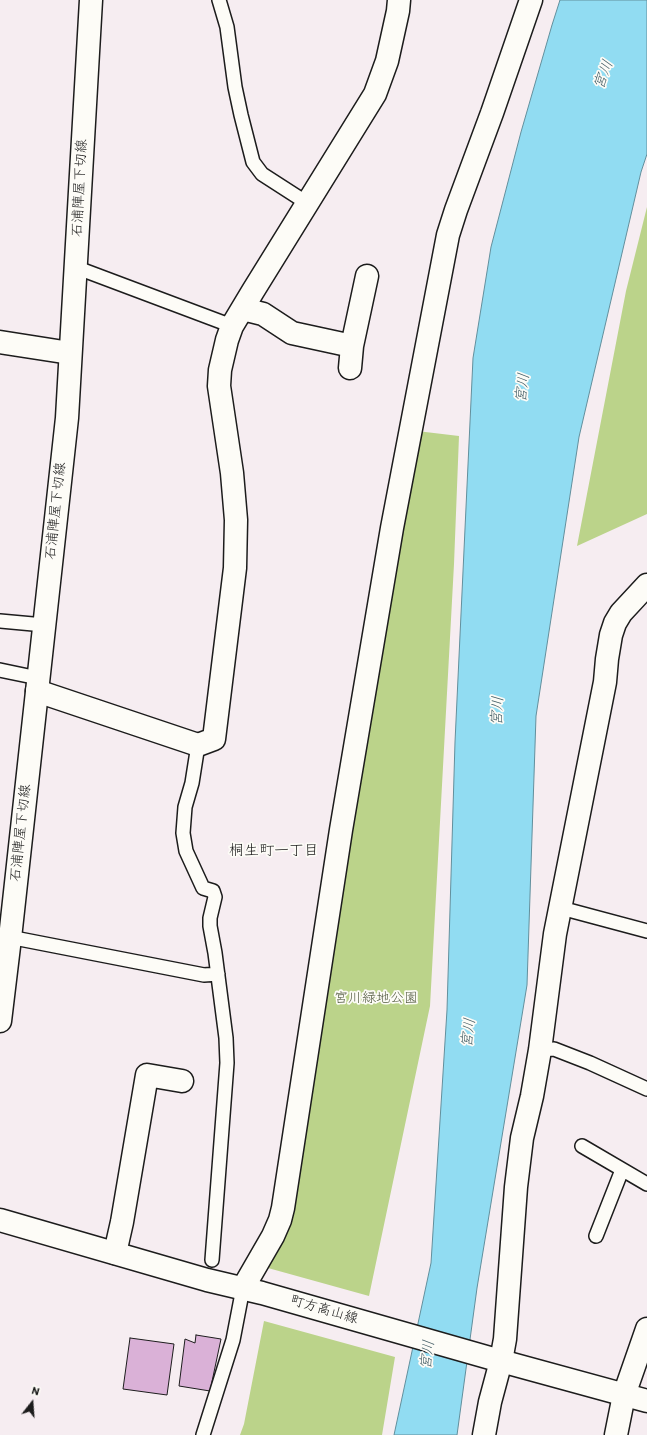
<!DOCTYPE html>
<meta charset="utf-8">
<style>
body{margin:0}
#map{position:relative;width:647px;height:1435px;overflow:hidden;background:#f6edf1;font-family:Itim,sans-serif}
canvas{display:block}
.north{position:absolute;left:12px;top:1383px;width:40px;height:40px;-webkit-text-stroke:3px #fdfcf7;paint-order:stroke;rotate:17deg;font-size:11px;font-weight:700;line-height:16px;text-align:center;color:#1c1c1c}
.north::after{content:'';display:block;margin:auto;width:14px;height:18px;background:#1c1c1c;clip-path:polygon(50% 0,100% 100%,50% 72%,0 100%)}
</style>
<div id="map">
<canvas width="647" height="1435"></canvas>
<div class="north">N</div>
</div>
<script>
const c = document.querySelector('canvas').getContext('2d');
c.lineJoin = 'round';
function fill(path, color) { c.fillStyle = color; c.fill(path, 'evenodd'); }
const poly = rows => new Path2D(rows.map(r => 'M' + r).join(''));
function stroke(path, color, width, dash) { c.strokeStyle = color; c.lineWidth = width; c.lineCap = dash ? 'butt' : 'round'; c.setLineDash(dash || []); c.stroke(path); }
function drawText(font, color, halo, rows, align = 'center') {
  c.font = font + ' Itim,"Klee One",sans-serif'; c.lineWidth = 3.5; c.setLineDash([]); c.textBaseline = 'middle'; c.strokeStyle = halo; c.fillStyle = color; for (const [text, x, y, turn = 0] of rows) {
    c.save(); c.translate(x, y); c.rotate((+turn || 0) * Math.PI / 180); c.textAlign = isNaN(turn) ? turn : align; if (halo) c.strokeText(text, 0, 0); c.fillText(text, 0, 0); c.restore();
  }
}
fill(poly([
 [647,207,647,514,577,546,626,291],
 [417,431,459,436,454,564,430,1006,369,1296,268,1268,277,1237],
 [264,1321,395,1357,382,1435,240,1435,244,1424]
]), '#bbd38a');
const water = poly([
 [560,0,647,0,647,154,641,172,579,437,536,716,527,985,477,1288,457,1435,394,1435,431,1263,447,1010,455,742,473,358,491,247,521,132,552,25,560,0]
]);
fill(water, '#91dcf2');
stroke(water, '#628f9c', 1);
const building = poly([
 [196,1335,221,1339,210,1391,179,1386,185,1339,195,1343,196,1335],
 [130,1338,174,1344,167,1395,123,1389,130,1338]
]);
fill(building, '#dab1d7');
stroke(building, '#1c1c1c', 1);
const lane = poly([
 [219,0,227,27,235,87,241,115,253,162,262,174,307,203],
 [75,267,232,326],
 [0,621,44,625],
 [0,670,38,678],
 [198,745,192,783,185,807,183,833,186,851,203,888,213,891,215,897,210,918,210,926,215,953,226,1038,227,1063,212,1260],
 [561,908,647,931],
 [4,936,204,975,218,974],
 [540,1050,554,1049,590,1063,647,1089],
 [582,1146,647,1184],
 [596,1236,622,1170],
 [203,1435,233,1340,243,1288]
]);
const street = poly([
 [243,309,263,314,292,333,352,346],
 [0,342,70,353],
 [350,368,352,346,367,276],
 [37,691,198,745,214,739,235,568,236,520,232,473,219,386,220,370,227,340,232,326,253,291,375,94,387,61,398,11,399,0],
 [115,1253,122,1222,147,1075,182,1081],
 [243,1288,273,1236,280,1220,283,1208,341,830,392,528,448,235,456,210,492,113,531,0],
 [484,1435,490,1402,501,1361,505,1339,516,1187,522,1138,532,1096,540,1050,555,934,605,682,607,659,611,635,615,623,621,613,647,585],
 [616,1435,624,1395,647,1329]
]);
const secondary = poly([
 [0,1021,10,938,67,418,91,0],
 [0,1220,207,1280,262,1293,490,1358,647,1401]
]);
stroke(lane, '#1c1c1c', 16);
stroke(street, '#1c1c1c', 25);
stroke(secondary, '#1c1c1c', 25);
stroke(lane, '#fdfcf7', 13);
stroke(street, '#fdfcf7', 22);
stroke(secondary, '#fdfcf7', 22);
drawText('14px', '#1c1c1c', '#fdfcf7', [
 ["石浦陣屋下切線",80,188,-87],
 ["石浦陣屋下切線",56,511,-84],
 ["石浦陣屋下切線",21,833,-84],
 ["町方高山線",324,1310,16]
]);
drawText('14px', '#545c42', '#fdfcf7', [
 ["宮川緑地公園",376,998]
]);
drawText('italic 15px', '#455f67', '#fdfcf7', [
 ["宮川",604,75,-69],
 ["宮川",523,388,-83],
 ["宮川",498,711,-87],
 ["宮川",469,1033,-83],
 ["宮川",428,1355,-83]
]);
drawText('15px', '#1c1c1c', '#fdfcf7', [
 ["桐生町一丁目",274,851]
]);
</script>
